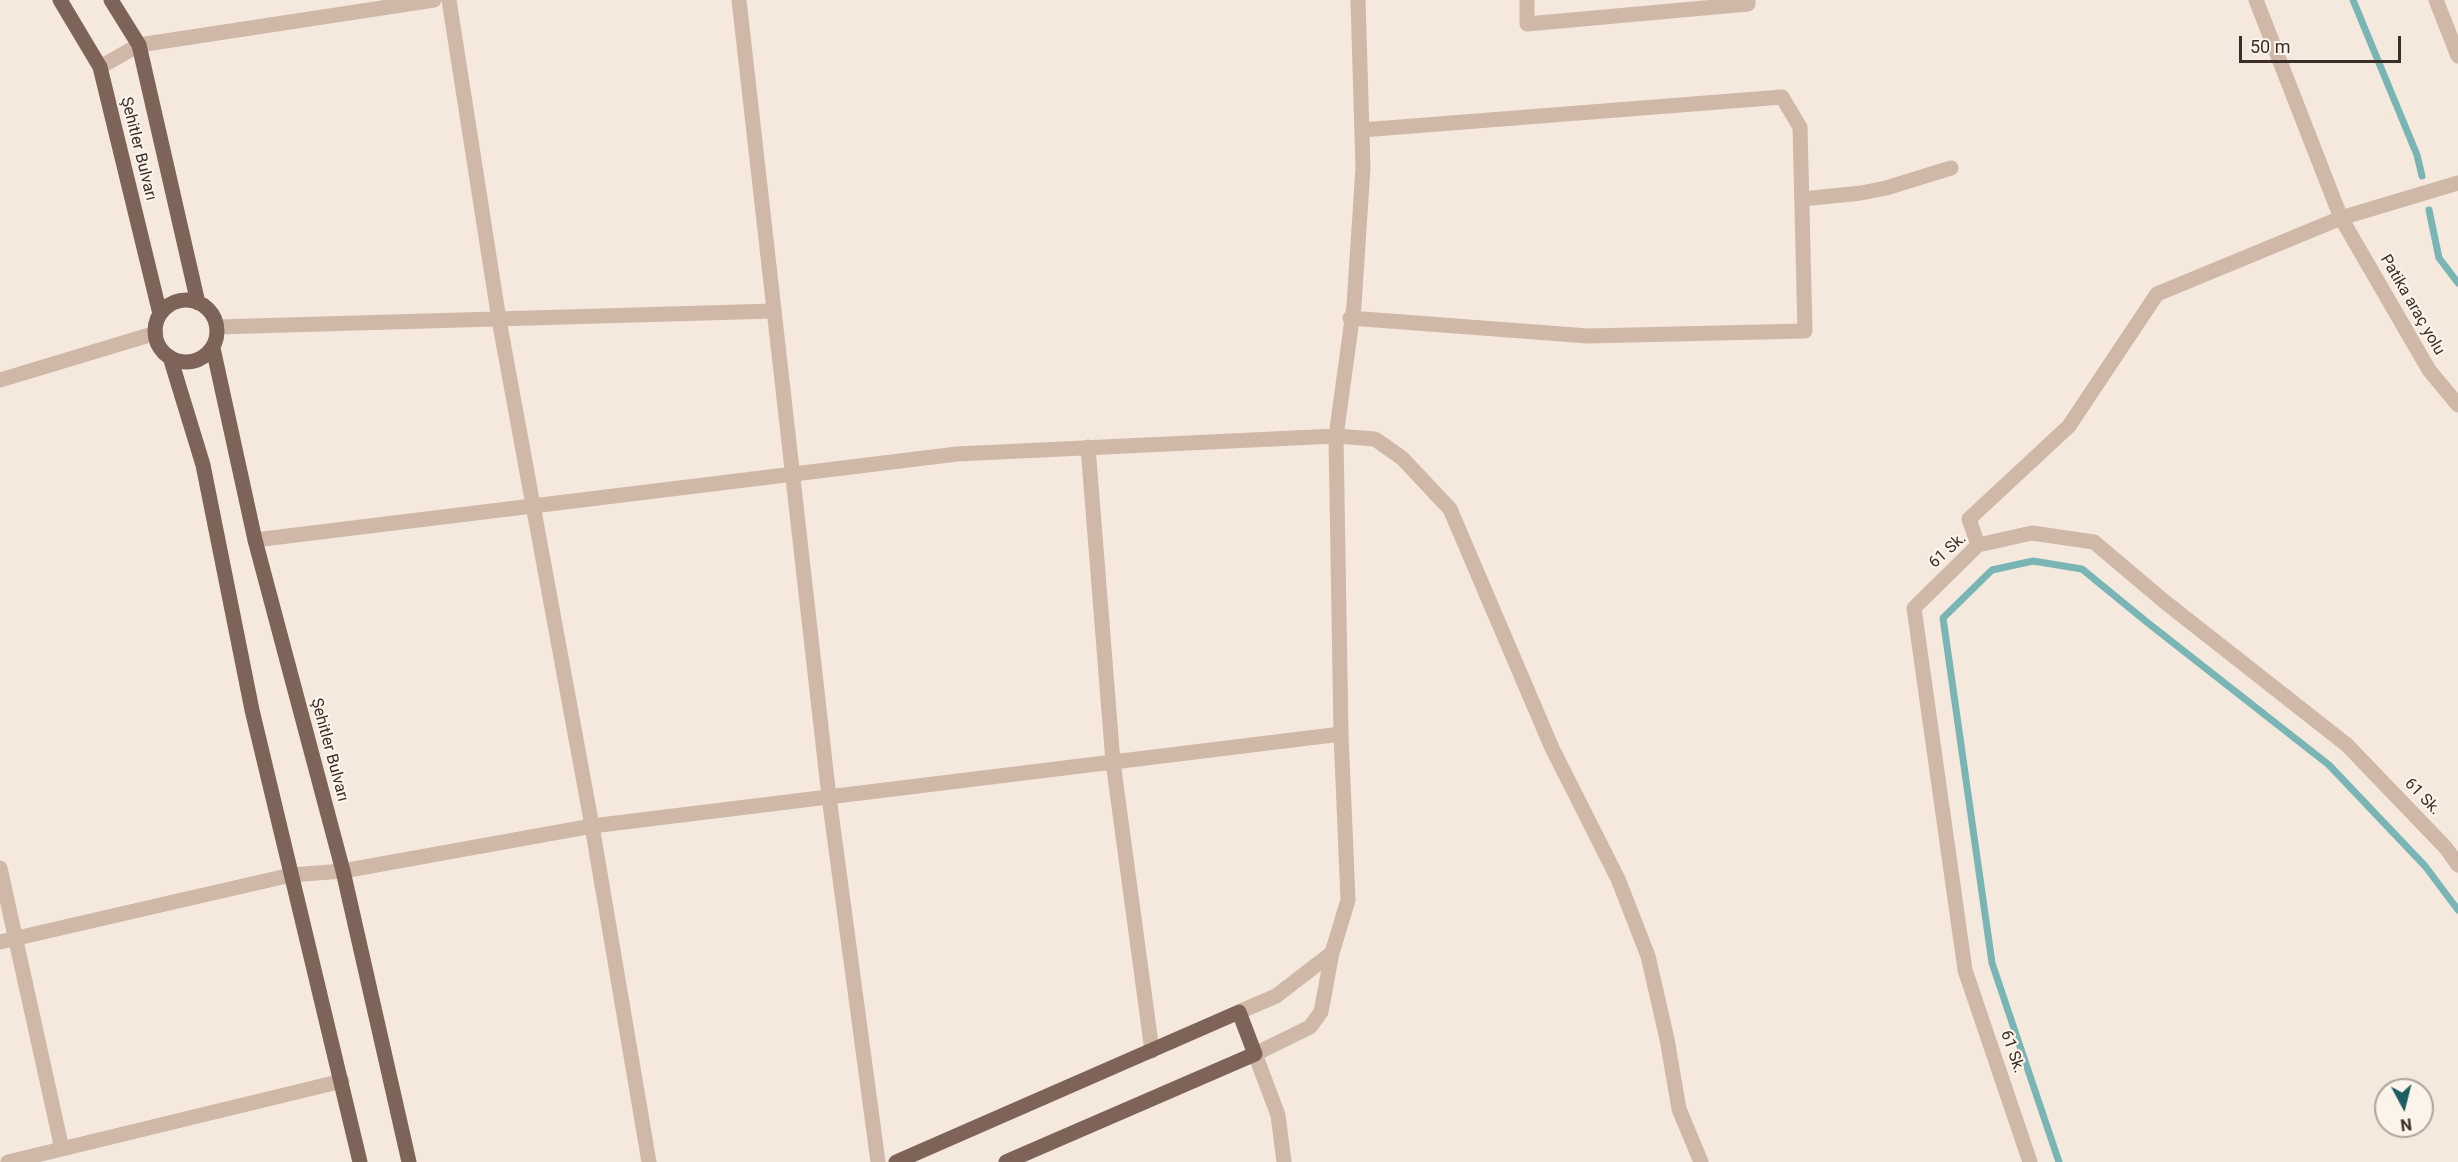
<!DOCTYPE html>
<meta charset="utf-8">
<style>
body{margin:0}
#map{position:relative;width:2458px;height:1162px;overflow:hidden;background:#f5e9de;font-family:Roboto,sans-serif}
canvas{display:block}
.north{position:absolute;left:2374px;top:1078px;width:60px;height:60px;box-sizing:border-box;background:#fcf3eb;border:2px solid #afa49d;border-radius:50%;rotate:173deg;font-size:16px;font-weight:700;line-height:24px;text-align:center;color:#3b2e29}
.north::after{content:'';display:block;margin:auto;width:21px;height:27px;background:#1a5f61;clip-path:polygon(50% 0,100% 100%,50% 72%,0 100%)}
.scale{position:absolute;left:2239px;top:36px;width:162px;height:27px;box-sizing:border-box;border:3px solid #3b2e29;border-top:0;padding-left:8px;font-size:18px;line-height:21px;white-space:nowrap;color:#3b2e29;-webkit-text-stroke:4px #fcf3eb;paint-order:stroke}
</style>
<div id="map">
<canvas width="2458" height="1162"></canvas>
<div class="north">N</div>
<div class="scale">50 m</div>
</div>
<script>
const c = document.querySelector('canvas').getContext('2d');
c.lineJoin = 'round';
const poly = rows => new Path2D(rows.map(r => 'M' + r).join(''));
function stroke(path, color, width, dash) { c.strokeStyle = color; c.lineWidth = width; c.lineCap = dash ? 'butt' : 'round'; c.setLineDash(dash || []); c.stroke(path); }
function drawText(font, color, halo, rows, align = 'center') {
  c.font = font + ' Roboto,sans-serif'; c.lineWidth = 4.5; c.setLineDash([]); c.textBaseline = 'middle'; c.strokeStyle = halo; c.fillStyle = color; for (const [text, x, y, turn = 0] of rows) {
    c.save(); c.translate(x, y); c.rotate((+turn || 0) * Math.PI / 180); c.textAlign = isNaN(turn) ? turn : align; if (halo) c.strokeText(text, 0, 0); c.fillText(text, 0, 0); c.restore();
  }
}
stroke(poly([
 [2353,0,2417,155,2422,176],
 [2429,210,2439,258,2458,283],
 [2059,1162,1992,963,1943,618,1992,570,2033,561,2082,569,2148,623,2329,765,2425,866,2458,910]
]), '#7ab5b5', 7);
stroke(poly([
 [449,0,499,320,592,826,649,1162],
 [739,0,829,797,878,1162],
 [1527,0,1527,24,1748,4,1748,0],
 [2256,0,2341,218,2429,370,2458,405],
 [2436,0,2458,56],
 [100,67,139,45,434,0],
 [1802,199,1861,193,1886,188,1951,168],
 [1350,318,1588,336,1805,331,1800,127,1782,97,1362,130],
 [217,327,774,311],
 [0,380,156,333],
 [1088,447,1113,762,1152,1051],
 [255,540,957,454,1336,436,1375,439,1402,458,1450,509,1552,748,1618,879,1648,956,1667,1039,1679,1109,1701,1162],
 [1978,545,1969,519,2069,426,2157,294,2341,218,2458,183],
 [0,868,62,1149],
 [0,942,291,875,343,871,592,826,1341,734],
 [1239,1012,1276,996,1332,953],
 [8,1162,342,1081],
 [1284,1162,1278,1115,1255,1054,1310,1027,1321,1012,1332,953,1348,900,1341,734,1336,436,1354,305,1363,168,1358,0],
 [2030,1162,1965,970,1914,608,1978,545,2032,533,2094,542,2165,602,2347,745,2446,848,2458,865]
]), '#cfb8a8', 15);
stroke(poly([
 [60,0,100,67,160,314],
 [111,0,139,45,198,303],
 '155 331a31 31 0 1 1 62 0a31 31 0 1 1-62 0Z',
 [213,348,255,540,343,871,409,1162],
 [170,357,203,465,252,710,360,1162],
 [896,1162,1239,1012,1255,1054,1006,1162]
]), '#7e6458', 15);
drawText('16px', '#3b2e29', '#fcf3eb', [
 ["Şehitler Bulvarı",138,149,76],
 ["Patika araç yolu",2412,305,60],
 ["61 Sk.",1948,551,-42],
 ["Şehitler Bulvarı",329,750,75],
 ["61 Sk.",2422,797,46],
 ["61 Sk.",2012,1052,71]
]);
</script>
